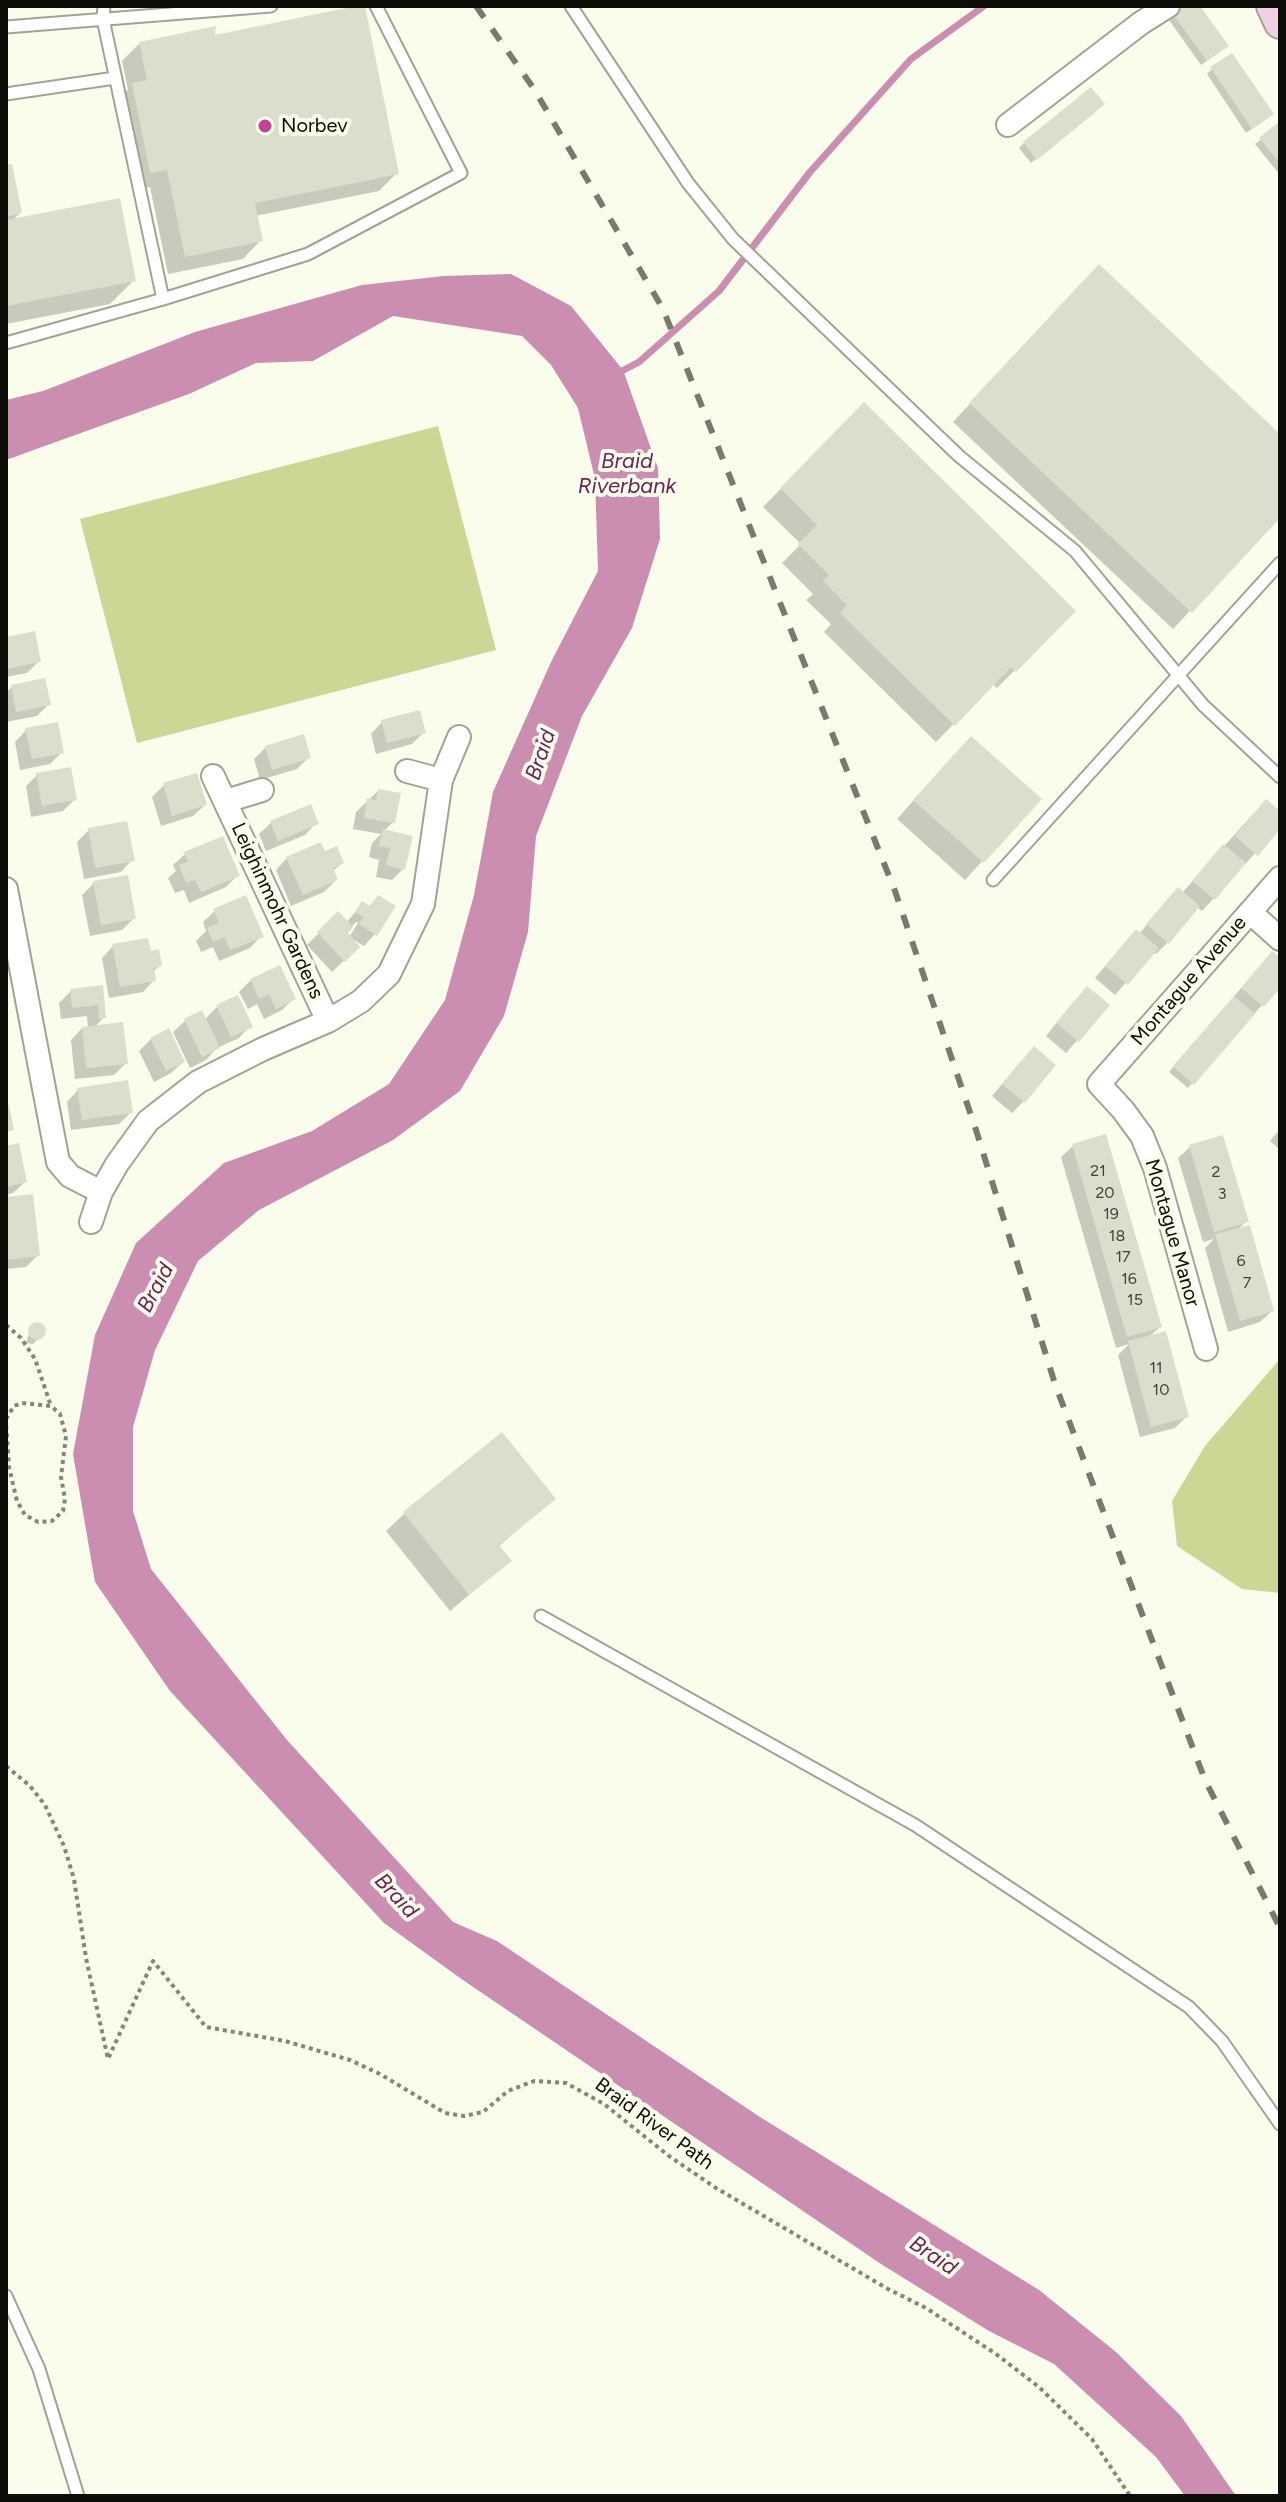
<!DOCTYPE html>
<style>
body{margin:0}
#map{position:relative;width:1286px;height:2502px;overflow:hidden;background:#fafdeb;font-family:Figtree,sans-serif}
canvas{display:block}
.frame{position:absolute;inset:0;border:8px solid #0d0e08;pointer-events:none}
</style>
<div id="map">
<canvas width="1286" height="2502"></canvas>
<div class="frame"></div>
</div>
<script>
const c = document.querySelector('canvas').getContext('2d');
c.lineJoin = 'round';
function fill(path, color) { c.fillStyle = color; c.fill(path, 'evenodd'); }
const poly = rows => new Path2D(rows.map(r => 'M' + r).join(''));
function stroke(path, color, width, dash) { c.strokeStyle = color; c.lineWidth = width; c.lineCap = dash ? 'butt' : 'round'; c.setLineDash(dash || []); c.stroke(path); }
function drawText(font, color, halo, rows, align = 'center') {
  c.font = font + ' Figtree,sans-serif'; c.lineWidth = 8; c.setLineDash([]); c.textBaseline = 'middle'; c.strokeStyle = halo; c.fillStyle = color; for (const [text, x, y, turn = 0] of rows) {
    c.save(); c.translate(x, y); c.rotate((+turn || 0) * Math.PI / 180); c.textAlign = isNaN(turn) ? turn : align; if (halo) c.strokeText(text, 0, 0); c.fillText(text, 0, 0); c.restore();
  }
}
fill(poly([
 [438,426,496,650,137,743,80,519],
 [1280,1359,1280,1593,1242,1589,1177,1546,1172,1501,1205,1446]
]), '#cdd694');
fill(poly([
 [511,274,571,306,623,370,658,468,660,539,632,628,582,716,536,836,528,932,504,1016,460,1091,393,1140,259,1210,198,1261,155,1350,133,1427,133,1511,151,1569,287,1740,453,1922,497,1941,760,2117,1039,2290,1116,2352,1181,2416,1236,2496,1185,2496,1156,2457,1054,2364,989,2331,881,2264,460,1978,384,1923,170,1691,95,1582,73,1454,95,1335,136,1243,224,1163,312,1131,389,1084,445,1000,474,895,493,792,551,662,598,571,595,479,578,408,551,365,522,336,393,316,313,361,256,363,189,394,6,460,6,400,43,391,195,332,362,285,444,276]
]), '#cc8eb0');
fill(poly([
 [1187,6,1198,6,1221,51,1201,65,1169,20],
 [212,38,397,173,379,191,255,216,260,241,243,259,168,274,150,187,133,190,115,102,128,90,122,61,140,43],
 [1212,69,1266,119,1246,133,1207,74],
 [1098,110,1031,163,1019,148,1024,143],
 [1280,125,1280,175,1255,144],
 [6,167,20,213,12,221,134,280,110,304,6,324],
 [1081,285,1280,437,1280,515,1173,629,953,422],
 [864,404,1074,611,997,688,993,684,936,742,824,632,831,624,806,600,813,594,782,563,801,544,763,507],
 [6,639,39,661,27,673,6,677],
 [12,687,49,704,37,716,6,722,6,693],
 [382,722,423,733,412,744,376,754,371,734],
 [26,730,62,752,50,764,20,770,15,742],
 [266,747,309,757,297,769,260,780,254,759],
 [953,756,1039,799,965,880,897,819],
 [37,775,75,799,63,811,31,817,26,786],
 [164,785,205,805,193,816,161,826,152,797],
 [378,791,393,822,384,831,403,869,392,880,376,877,379,860,369,857,372,843,381,834,353,829,356,812],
 [1254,813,1280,814,1280,826,1213,899,1202,911,1197,907,1168,942,1156,954,1153,951,1115,995,1095,978,1125,943,1139,934,1166,902,1182,893],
 [271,823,316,823,305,835,266,851,259,834],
 [89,830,132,860,121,872,84,879,77,842],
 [185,854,237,876,226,887,189,903,184,890,175,893,168,878,176,871,173,865],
 [287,858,342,863,332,872,336,880,324,892,291,906,276,870],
 [94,883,134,918,122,930,90,936,82,895],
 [378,897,375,934,364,946,352,939,358,947,332,972,307,945,338,914,346,923,362,904,368,907],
 [356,922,358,923,349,937,345,933],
 [215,911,261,936,250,948,219,961,213,947,201,952,196,941,206,931,203,922],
 [113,946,149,953,160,965,153,972,154,980,143,992,109,998,102,958],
 [1280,960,1280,985,1188,1088,1169,1072,1261,965],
 [251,980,294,998,282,1010,264,1019,257,1004,248,1009,239,992],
 [101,987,104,1017,95,1027,126,1063,114,1075,75,1079,71,1040,82,1028,88,1028,87,1016,61,1019,59,1003,71,991],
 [1075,1000,1107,1006,1066,1053,1046,1036],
 [217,1007,250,1026,239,1038,217,1048,206,1060,190,1068,173,1032,185,1021,204,1020],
 [151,1039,183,1062,171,1073,154,1082,139,1051],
 [1022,1060,1024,1101,1012,1113,992,1096],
 [78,1090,131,1112,119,1124,71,1130,67,1102],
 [1280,1129,1280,1150,1270,1141],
 [1073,1146,1160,1327,1148,1338,1187,1416,1175,1428,1140,1437,1118,1355,1129,1344,1116,1348,1061,1157],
 [1190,1147,1247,1221,1237,1230,1272,1311,1260,1322,1228,1332,1205,1248,1214,1239,1203,1242,1178,1158],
 [6,1148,25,1182,13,1193,6,1195],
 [6,1199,38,1255,26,1267,6,1269],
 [35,1323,41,1324,44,1329,43,1335,33,1344,26,1343,31,1327],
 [502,1435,553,1499,498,1547,509,1561,450,1611,386,1531,404,1514]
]), '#0003');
stroke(poly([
 [618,373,639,362,719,291,810,172,911,59,984,6]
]), '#cc8eb0', 7);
fill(poly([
 [356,6,365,6,399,174,255,203,263,241,185,257,167,170,150,173,132,83,147,80,139,42,216,26,215,35],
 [1184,6,1200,6,1229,46,1207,61,1173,14],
 [1232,53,1274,114,1252,129,1210,67],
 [1091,87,1105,104,1037,160,1023,142],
 [1280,121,1280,163,1259,138],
 [12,164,22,213,6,217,6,165],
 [120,198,136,281,6,306,6,220],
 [1099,264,1280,434,1280,518,1192,613,969,403],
 [864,402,1076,611,1016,672,1011,667,955,726,840,613,847,605,823,581,829,575,798,544,817,525,780,488],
 [35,631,41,662,6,669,6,637],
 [45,678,51,705,16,712,11,685],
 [420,710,426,733,387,743,381,720],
 [58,722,64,753,32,759,25,728],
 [304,734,311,758,272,770,265,746],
 [971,736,1042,799,984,863,913,800],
 [71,767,77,800,42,806,36,773],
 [197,773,207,805,172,816,163,783],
 [378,789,401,793,395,823,364,818,367,798,376,800],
 [1266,799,1280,811,1280,829,1258,856,1235,836],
 [311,804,319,824,278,841,270,821],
 [127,821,135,861,95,868,88,828],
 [383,829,413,836,405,870,386,865,390,848,379,846],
 [223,836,240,876,201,892,195,880,186,883,179,865,188,862,184,852],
 [321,842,325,851,337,846,344,863,333,868,338,880,303,895,286,857],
 [1223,844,1246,863,1215,900,1192,881],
 [128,875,136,919,101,925,93,881],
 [1178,887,1200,906,1169,944,1146,924],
 [246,895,264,937,230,950,225,937,213,942,207,928,219,923,213,909],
 [378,895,396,906,377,936,359,924,364,917,355,912,362,901,370,906],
 [338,911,353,927,348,933,360,947,345,962,317,932],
 [1136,929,1159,948,1128,985,1105,966],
 [148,938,151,951,159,949,162,966,154,968,156,981,120,987,112,944],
 [1272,951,1280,957,1280,988,1264,1007,1241,988],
 [280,965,296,999,276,1009,269,994,259,999,250,979],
 [103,985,106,1018,99,1019,98,1005,72,1008,70,989],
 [1087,986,1110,1005,1079,1042,1056,1023],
 [238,995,253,1027,231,1037,216,1005],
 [1234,996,1255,1014,1194,1085,1173,1066],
 [202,1010,220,1048,202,1057,184,1019],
 [123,1022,128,1064,86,1068,82,1027],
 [169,1028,185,1062,166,1071,150,1038],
 [1034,1046,1056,1065,1025,1103,1002,1084],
 [128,1080,133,1113,82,1120,77,1088],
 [9,1105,14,1130,6,1132,6,1106],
 [1106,1134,1162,1327,1127,1337,1072,1144],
 [1223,1135,1249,1222,1214,1232,1189,1145],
 [19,1143,27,1182,6,1187,6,1146],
 [33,1194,40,1256,6,1260,6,1197],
 [1250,1225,1274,1311,1240,1321,1215,1234],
 '28 1331a9 9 0 1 1 18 0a9 9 0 1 1-18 0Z',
 [1166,1331,1189,1417,1151,1427,1128,1341],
 [502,1432,556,1499,499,1545,512,1561,469,1595,403,1512]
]), '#dcdecd');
const service = poly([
 [104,6,103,19,163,299],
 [571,6,688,183,733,239,959,456,1075,551,1203,705,1280,777],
 [6,27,271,6],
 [6,94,115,78],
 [6,343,163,299,308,254,461,173,376,6],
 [993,880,1280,563],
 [541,1616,915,1825,1189,2007,1222,2041,1280,2124],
 [6,2296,39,2369,78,2496]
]);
const minor = poly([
 [1008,125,1141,23,1168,6],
 [407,771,441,780],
 [213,776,328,1021],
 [226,801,262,790],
 [6,889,58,1162,70,1176,101,1192],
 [1250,912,1280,939],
 [91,1222,101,1192,117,1164,148,1121,198,1082,263,1049,328,1021,361,1001,389,974,423,904,441,780,459,737],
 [1206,1349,1155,1168,1142,1136,1123,1110,1099,1084,1280,878]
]);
const secondary = poly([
 [1272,6,1280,23]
]);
stroke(service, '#a1a493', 15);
stroke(minor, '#a1a493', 26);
stroke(secondary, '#a1a493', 34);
stroke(poly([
 [6,1325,21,1338,35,1359,51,1406],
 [6,1419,14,1406,22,1403,51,1406,60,1414,66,1436,61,1477,65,1499,63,1511,52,1521,38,1522,25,1515,17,1501,9,1467,6,1423],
 [6,1766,30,1786,45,1805,64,1846,74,1879,86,1958,108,2059,153,1961,206,2027,285,2041,350,2060,380,2074,445,2113,464,2116,483,2112,508,2091,534,2081,566,2083,604,2104,669,2156,716,2188,888,2289,926,2308,996,2354,1039,2387,1092,2439,1130,2496]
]), '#84867a', 4, [4, 4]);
stroke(service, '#fff', 11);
stroke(minor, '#fff', 22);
stroke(secondary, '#f3cfe5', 30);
stroke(poly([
 [476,6,534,89,663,309,895,891,976,1130,1055,1384,1205,1780,1280,1928]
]), '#787a6e', 6, [14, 14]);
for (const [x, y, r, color] of [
 [265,126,8,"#c24594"]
]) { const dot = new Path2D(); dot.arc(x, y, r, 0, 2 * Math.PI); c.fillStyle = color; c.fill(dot); stroke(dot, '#fafdeb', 3); }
drawText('16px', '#414239', null, [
 ["21",1098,1171],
 ["2",1216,1172],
 ["20",1105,1193],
 ["3",1222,1194],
 ["19",1111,1214],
 ["18",1117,1236],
 ["17",1123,1257],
 ["6",1241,1261],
 ["16",1129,1279],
 ["7",1247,1283],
 ["15",1135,1300],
 ["11",1156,1368],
 ["10",1161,1390]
]);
drawText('20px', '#0d0e08', '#fafdeb', [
 ["Norbev",281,126]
], 'left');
drawText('20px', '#0d0e08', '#fafdeb', [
 ["Leighinmohr Gardens",277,911,65],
 ["Montague Avenue",1189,981,-49],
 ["Montague Manor",1172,1233,74],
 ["Braid River Path",654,2124,36]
]);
drawText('italic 22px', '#6c2351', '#fafdeb', [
 ["Braid",627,462],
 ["Riverbank",627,487],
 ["Braid",541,755,-71],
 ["Braid",156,1288,-62],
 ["Braid",396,1896,47],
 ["Braid",933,2256,34]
]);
</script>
